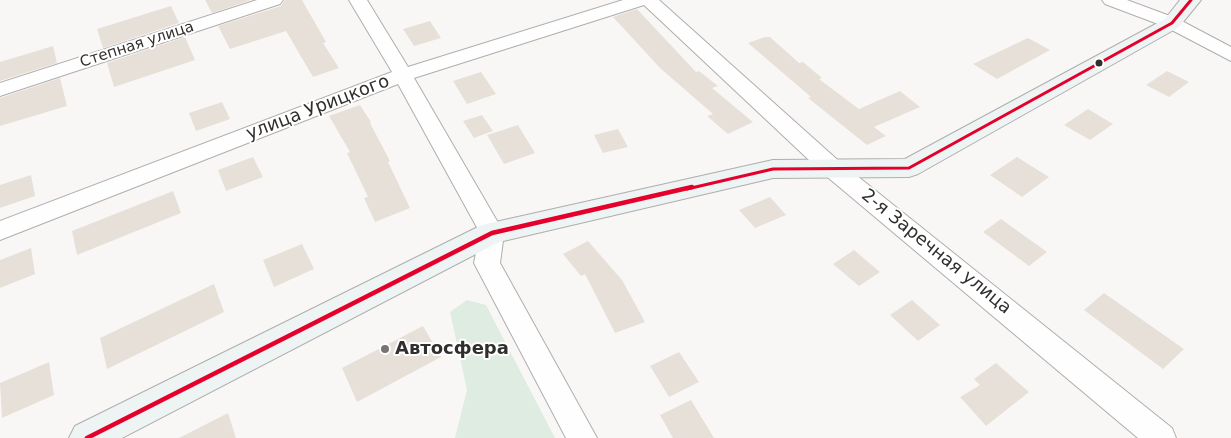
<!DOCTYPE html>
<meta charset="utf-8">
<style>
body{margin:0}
canvas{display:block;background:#f9f7f5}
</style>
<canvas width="1231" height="438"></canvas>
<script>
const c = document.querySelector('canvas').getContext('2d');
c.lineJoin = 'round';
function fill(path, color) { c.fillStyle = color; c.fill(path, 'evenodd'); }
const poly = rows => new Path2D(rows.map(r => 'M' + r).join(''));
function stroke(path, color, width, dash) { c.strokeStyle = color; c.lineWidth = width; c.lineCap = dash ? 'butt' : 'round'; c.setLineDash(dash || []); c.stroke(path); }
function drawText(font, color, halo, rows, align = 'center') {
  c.font = font + ' "DejaVu Sans",sans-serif'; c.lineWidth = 4; c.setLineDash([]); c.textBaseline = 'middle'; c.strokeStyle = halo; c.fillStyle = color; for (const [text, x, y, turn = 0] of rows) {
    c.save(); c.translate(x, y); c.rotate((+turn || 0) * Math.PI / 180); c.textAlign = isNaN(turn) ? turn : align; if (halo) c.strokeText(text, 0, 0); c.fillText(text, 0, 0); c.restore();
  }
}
fill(poly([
 [467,300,486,305,555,438,455,438,467,390,450,312]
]), '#deece1');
fill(poly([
 [205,0,251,0,212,13],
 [285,0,302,0,326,42,323,43,339,68,313,77,286,31,230,49,218,26,281,6],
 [171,6,179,23,103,48,97,29],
 [637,9,696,72,699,71,718,86,712,88,753,122,728,134,707,116,713,114,660,68,613,17],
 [430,21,441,38,414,46,403,29],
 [185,37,195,60,114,87,107,63],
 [765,37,770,37,799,63,803,62,822,78,819,79,859,109,900,91,920,107,874,127,886,136,867,145,808,98,811,97,748,43],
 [1028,38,1050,50,997,79,973,64],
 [53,46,57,63,0,81,0,62],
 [1167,71,1189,82,1169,97,1146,85],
 [481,72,496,94,467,104,453,81],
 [60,78,67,106,0,126,0,98],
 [222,102,230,119,196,131,189,113],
 [360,105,371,122,370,123,390,161,388,162,410,208,375,222,364,198,368,197,347,153,350,152,329,116],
 [1088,109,1113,124,1090,140,1064,125],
 [482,115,493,131,474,138,463,121],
 [518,125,535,153,504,164,487,135],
 [618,129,628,147,603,153,594,135],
 [253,157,263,177,226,191,218,170],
 [1017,157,1049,177,1022,197,990,175],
 [31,175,35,196,0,208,0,185],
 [173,191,181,213,77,255,72,231],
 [770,197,786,215,755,228,739,210],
 [1001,219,1047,252,1029,266,983,232],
 [588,241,622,280,645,322,615,333,585,274,581,276,563,254],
 [302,244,314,269,274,287,263,260],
 [31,248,35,274,0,288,0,260],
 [854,250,880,272,859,286,833,264],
 [214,284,224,312,107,369,100,338],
 [1104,293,1184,349,1163,369,1084,310],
 [912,300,940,325,918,341,890,315],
 [423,326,441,357,357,402,342,368],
 [679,352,699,382,669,397,650,366],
 [49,362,54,395,2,418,0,383],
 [996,363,1029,392,986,426,960,397,980,385,974,379],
 [691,400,714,438,673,438,660,415],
 [228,413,236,438,179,438]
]), '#e7e0d9');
const street = poly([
 [257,0,283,0,280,4,0,96,0,83,257,0],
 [349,0,367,0,408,67,623,0,659,0,841,163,1172,428,1176,438,1138,438,825,175,644,5,414,78,504,233,500,263,597,438,566,438,474,263,480,233,398,84,0,240,0,221,392,72,349,0],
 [1102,0,1127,0,1178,19,1231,47,1231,61,1166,27,1105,4,1102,0]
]);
const secondary = poly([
 [1180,0,1201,0,1179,27,918,174,909,177,773,178,499,242,122,438,69,438,75,426,482,225,773,160,905,159,1165,19,1180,0]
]);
stroke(street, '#b0aead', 2);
stroke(secondary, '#b0aead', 2);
fill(street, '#fefefe');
fill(secondary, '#edf4f3');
stroke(poly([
 [687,189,773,169,909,168,1172,23,1191,0]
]), '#e4002b', 3);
stroke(poly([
 [87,438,492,233,692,187]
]), '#e4002b', 4.5);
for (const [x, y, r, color] of [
 [1099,63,4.5,"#302f2d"],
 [385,349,5,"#767573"]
]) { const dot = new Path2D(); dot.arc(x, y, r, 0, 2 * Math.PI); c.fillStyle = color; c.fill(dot); stroke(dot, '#fff', 2); }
drawText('15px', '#302f2d', '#fff', [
 ["Степная улица",137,45,-18]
]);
drawText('18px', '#302f2d', '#fff', [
 ["улица Урицкого",318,108,-21],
 ["2-я Заречная улица",936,252,39]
]);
drawText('bold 18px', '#302f2d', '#fff', [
 ["Автосфера",395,349]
], 'left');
</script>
